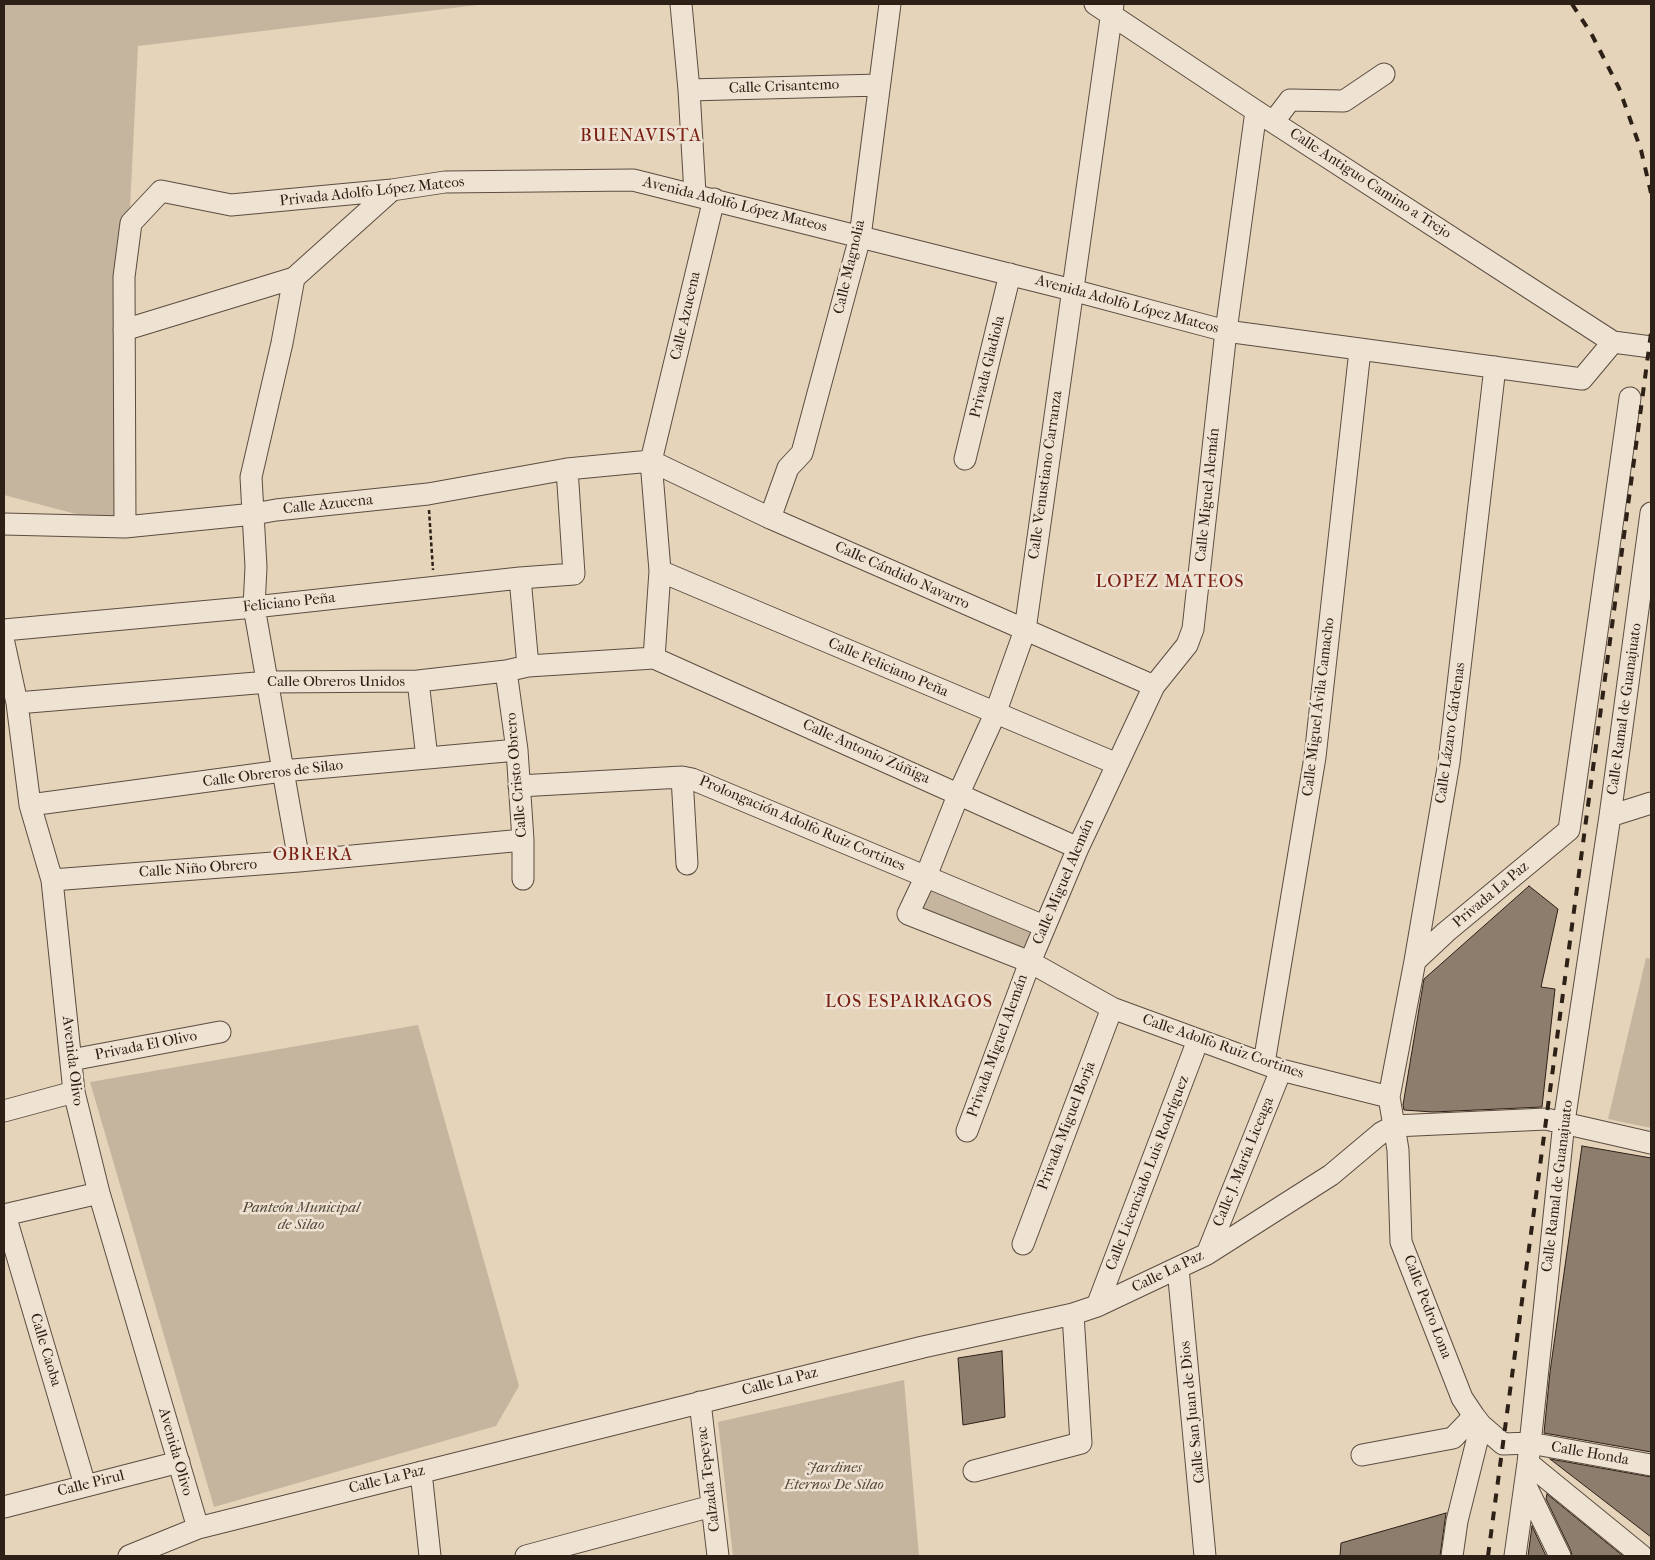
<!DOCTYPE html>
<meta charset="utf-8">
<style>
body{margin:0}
#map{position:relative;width:1655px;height:1560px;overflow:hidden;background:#e5d3ba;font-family:"IM FELL French Canon",serif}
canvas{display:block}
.frame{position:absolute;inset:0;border:5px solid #2d2017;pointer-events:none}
</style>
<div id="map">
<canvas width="1655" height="1560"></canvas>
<div class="frame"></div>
</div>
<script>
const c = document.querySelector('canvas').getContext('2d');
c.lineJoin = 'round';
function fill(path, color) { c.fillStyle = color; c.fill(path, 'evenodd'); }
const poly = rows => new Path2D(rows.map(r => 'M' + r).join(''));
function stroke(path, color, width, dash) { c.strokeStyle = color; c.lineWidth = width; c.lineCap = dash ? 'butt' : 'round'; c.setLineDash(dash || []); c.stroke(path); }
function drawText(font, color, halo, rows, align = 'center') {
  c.font = font + ' "IM FELL French Canon",serif'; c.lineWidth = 5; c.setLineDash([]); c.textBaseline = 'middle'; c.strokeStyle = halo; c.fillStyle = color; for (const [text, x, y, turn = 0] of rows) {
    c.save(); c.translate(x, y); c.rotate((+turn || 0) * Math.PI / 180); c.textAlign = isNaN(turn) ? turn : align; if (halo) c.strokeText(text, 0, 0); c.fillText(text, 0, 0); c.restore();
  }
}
fill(poly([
 [4,4,486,4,138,46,124,330,125,527,4,495],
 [930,888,1036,929,1025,954,918,914],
 [1646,958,1651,959,1651,1128,1608,1119],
 [418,1025,519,1386,496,1426,214,1507,90,1082],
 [904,1380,919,1556,733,1556,718,1422]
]), '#c6b59e');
const building = poly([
 [1529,886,1558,909,1541,987,1555,989,1542,1107,1433,1112,1404,1110,1403,1105,1424,979,1529,886],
 [1582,1146,1651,1158,1651,1452,1544,1433,1550,1372,1582,1146],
 [1002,1351,1005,1417,963,1425,958,1358,1002,1351],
 [1550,1459,1651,1477,1651,1537,1550,1459],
 [1547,1494,1623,1556,1572,1556,1571,1551,1546,1499,1547,1494],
 [1446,1513,1440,1556,1340,1556,1341,1543,1446,1513],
 [1532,1526,1546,1556,1528,1556,1532,1526]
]);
fill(building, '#8d7d6c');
stroke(building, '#2d2017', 1);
const minor = poly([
 [681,4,689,90,695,194],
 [1095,4,1256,111,1613,342,1651,347],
 [1113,4,1025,630,995,714,959,793,926,876,908,914,1030,962,1112,1008,1281,1070,1389,1097],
 [689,90,879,85],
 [1274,121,1290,100,1344,101,1384,74],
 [124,330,294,278],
 [1495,367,1449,762,1415,961,1389,1097,1394,1126,1546,1119,1651,1143],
 [965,459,1010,274],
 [770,518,788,468,802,453,860,237,890,4],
 [4,524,125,527,254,514,276,510,428,494,567,469,651,461,770,518,1154,686],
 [125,527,124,277,131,223,161,191,231,205,392,190,445,182,633,180,1072,290,1226,331,1582,379,1613,342],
 [660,571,1117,764],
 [520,578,528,666],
 [4,630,254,607,520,578,574,574,567,469],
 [4,643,17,703,30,805,52,880,74,1092,99,1193,198,1528],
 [654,658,660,571,651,461,714,199],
 [506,671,517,750,523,840,523,879],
 [418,681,427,758],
 [17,703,268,682,418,681,506,671,528,666,654,658,1078,848],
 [682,777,687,864],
 [519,786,682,777,692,779,1044,926],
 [30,805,282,771,517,750],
 [1610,816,1651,803],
 [299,861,254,607,256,567,251,477,282,343,294,278,392,190],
 [52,880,299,861,523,840],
 [1415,961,1446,932,1569,830,1630,398],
 [71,1060,220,1032],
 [1264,1063,1315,757,1360,350],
 [4,1111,74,1092],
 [967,1131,1030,962,1078,848,1154,686,1187,645,1193,629,1226,331,1256,111],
 [4,1215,99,1193],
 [5,1215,85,1485],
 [1023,1244,1112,1008],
 [1207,1254,1281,1070],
 [1178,1268,1205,1556],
 [1097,1306,1198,1040],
 [700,1402,718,1556],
 [1362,1455,1453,1438,1474,1416],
 [1528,1463,1642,1556],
 [974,1471,1081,1443,1073,1314],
 [421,1472,430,1556],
 [1525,1484,1560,1556],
 [4,1507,179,1462],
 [129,1556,198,1528,923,1347,1073,1314,1097,1306,1207,1254,1331,1175,1381,1133,1394,1126,1398,1150,1401,1242,1462,1398,1474,1416,1481,1425,1503,1444,1530,1443,1651,1465],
 [526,1556,712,1506],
 [1452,1556,1457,1521,1481,1425],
 [1515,1556,1528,1463,1564,1122,1610,816,1651,513]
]);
stroke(minor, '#5b4d40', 23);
stroke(poly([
 [429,510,433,570]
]), '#2d2017', 2.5, [4, 2.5]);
stroke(minor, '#eee2d2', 21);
stroke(poly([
 [1572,4,1592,35,1619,88,1641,150,1651,193],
 [1488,1556,1651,333]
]), '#2d2017', 4, [9, 9]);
drawText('15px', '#2d2017', '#eee2d2', [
 ["Calle Crisantemo",784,87,-2],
 ["Calle Antiguo Camino a Trejo",1370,184,33],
 ["Privada Adolfo López Mateos",372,192,-6],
 ["Avenida Adolfo López Mateos",735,205,14],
 ["Calle Magnolia",850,267,-77],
 ["Avenida Adolfo López Mateos",1127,305,15],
 ["Calle Azucena",686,316,-77],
 ["Privada Gladiola",988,367,-76],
 ["Calle Venustiano Carranza",1046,475,-82],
 ["Calle Miguel Alemán",1208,495,-84],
 ["Calle Azucena",328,505,-6],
 ["Calle Cándido Navarro",902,576,24],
 ["Feliciano Peña",289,603,-6],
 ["Calle Feliciano Peña",888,668,23],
 ["Calle Obreros Unidos",336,682],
 ["Calle Miguel Ávila Camacho",1319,707,-83],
 ["Calle Ramal de Guanajuato",1625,709,-82],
 ["Calle Lázaro Cárdenas",1451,733,-82],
 ["Calle Antonio Zúñiga",866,752,24],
 ["Calle Obreros de Silao",273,774,-7],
 ["Calle Cristo Obrero",517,775,-95],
 ["Prolongación Adolfo Ruiz Cortines",802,824,23],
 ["Calle Niño Obrero",198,869,-4],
 ["Calle Miguel Alemán",1064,882,-67],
 ["Privada La Paz",1491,895,-40],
 ["Privada El Olivo",146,1046,-11],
 ["Privada Miguel Alemán",998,1046,-70],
 ["Calle Adolfo Ruiz Cortines",1223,1047,19],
 ["Avenida Olivo",72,1061,83],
 ["Privada Miguel Borja",1067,1126,-69],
 ["Calle J. María Liceaga",1244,1162,-68],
 ["Calle Licenciado Luis Rodríguez",1148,1173,-69],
 ["Calle Ramal de Guanajuato",1558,1186,-83],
 ["Calle La Paz",1168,1272,-26],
 ["Calle Pedro Lona",1427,1307,69],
 ["Calle Caoba",45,1350,73],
 ["Calle La Paz",780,1382,-14],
 ["Calle San Juan de Dios",1193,1412,-96],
 ["Avenida Olivo",175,1452,74],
 ["Calle Honda",1590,1454,10],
 ["Calzada Tepeyac",709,1479,-97],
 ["Calle La Paz",387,1480,-14],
 ["Calle Pirul",91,1484,-14]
]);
drawText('italic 15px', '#534539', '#eee2d2', [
 ["Panteón Municipal",301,1208],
 ["de Silao",301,1225],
 ["Jardines",834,1468],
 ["Eternos De Silao",834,1485]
]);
c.letterSpacing = '1px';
drawText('18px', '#7a1f14', '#eee2d2', [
 ["BUENAVISTA",641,137],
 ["LOPEZ MATEOS",1170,583],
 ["OBRERA",313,856],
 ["LOS ESPARRAGOS",909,1003]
]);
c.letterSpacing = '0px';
</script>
